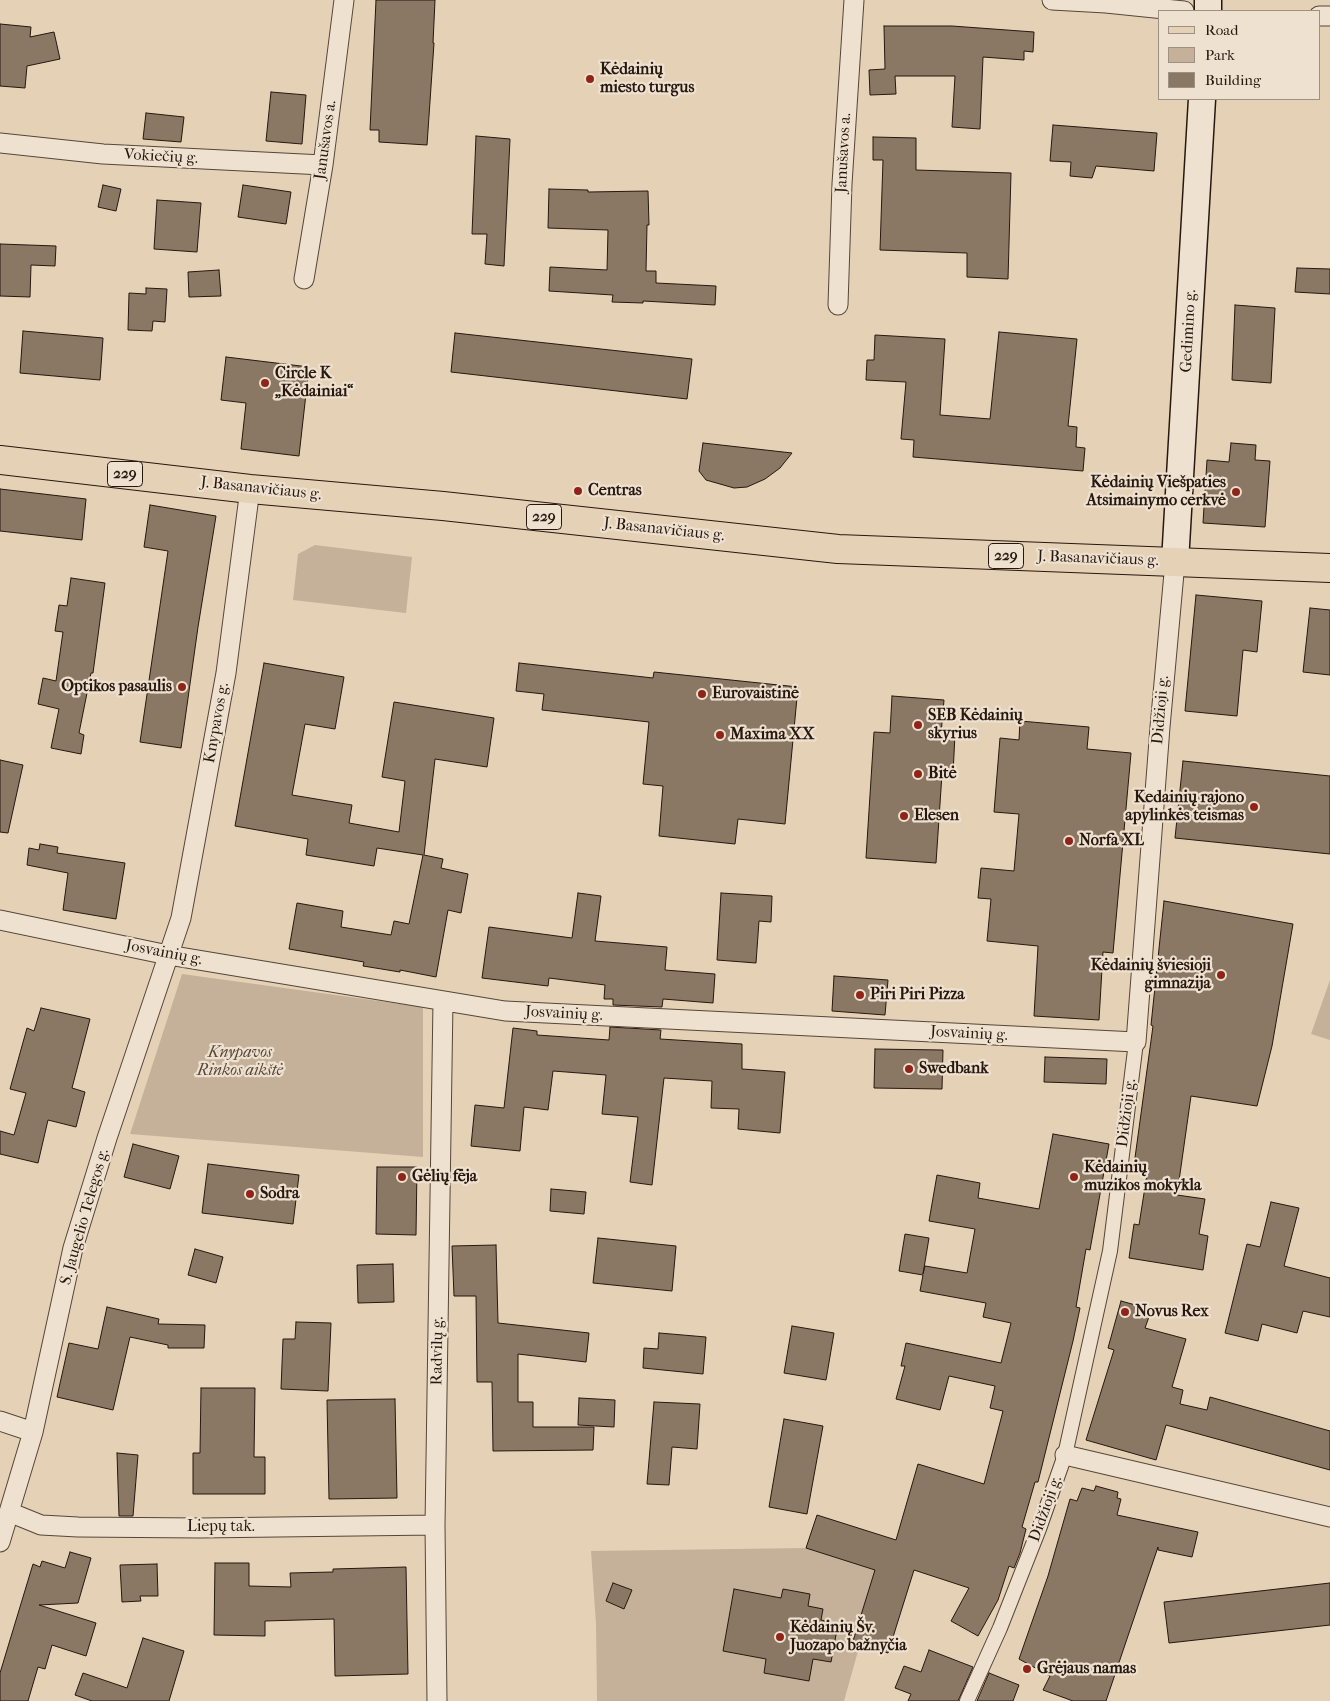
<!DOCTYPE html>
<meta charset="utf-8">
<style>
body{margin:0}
#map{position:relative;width:1330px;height:1701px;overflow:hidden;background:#e5d1b6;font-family:"IM FELL French Canon",serif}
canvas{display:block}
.legend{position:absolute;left:1158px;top:10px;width:162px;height:90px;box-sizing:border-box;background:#eee1d0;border:1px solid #9e9082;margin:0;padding:6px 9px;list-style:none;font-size:15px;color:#27170e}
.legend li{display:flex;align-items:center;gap:10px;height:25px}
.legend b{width:25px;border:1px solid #9e9082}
</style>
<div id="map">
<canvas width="1330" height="1701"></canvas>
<ul class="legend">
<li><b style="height:6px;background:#e5d1b6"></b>Road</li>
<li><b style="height:14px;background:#c5b199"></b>Park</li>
<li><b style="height:14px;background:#8a7865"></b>Building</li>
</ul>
</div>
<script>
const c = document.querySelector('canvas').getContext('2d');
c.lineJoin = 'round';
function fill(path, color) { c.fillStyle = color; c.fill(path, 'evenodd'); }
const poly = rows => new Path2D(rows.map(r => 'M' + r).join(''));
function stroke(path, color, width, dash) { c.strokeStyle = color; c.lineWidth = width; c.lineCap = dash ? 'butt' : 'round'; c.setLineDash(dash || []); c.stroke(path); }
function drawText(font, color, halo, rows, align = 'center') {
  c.font = font + ' "IM FELL French Canon",serif'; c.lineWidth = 4.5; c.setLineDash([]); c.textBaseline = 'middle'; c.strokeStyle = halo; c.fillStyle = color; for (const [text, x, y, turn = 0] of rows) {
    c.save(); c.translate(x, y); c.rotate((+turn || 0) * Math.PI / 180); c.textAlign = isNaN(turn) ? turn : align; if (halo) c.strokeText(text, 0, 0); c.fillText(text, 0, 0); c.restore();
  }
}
fill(poly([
 [315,545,412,557,406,613,293,600,298,554],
 [182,974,423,1007,423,1157,130,1134],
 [1330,980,1330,1040,1311,1034],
 [806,1548,885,1573,865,1603,853,1641,860,1644,844,1701,597,1701,596,1624,591,1551]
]), '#c5b199');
const building = poly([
 [376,0,435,0,433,43,434,43,427,145,379,142,379,130,370,130,376,0],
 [0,24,31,27,30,37,54,32,60,59,27,66,25,88,0,86,0,24],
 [884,26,952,26,1034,32,1033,52,1024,51,1024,60,983,57,980,129,952,127,955,76,895,76,896,94,870,95,869,70,885,69,884,26],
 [271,92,306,95,302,144,266,141,271,92],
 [146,113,184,117,181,142,143,139,146,113],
 [1053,125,1157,133,1154,171,1096,166,1092,178,1070,176,1071,162,1050,161,1053,125],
 [476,136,510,139,504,266,485,264,487,234,472,234,476,136],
 [873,137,916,138,916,170,1011,173,1008,279,967,277,967,253,880,250,883,160,873,160,873,137],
 [103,185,121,189,116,211,98,207,103,185],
 [243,185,291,192,286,224,238,217,243,185],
 [549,189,588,190,588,192,648,191,649,225,647,225,646,271,656,271,656,283,716,286,715,305,643,301,643,303,612,302,613,295,549,291,550,267,607,270,608,230,548,228,549,189],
 [157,200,201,203,197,252,154,249,157,200],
 [0,244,56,246,55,266,31,265,30,297,0,296,0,244],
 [1297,268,1330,269,1330,294,1295,292,1297,268],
 [219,270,221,296,189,297,188,272,219,270],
 [146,288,167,289,165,322,153,321,152,331,128,330,129,293,146,294,146,288],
 [1235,305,1275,308,1271,383,1232,380,1235,305],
 [23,331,103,338,100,380,20,373,23,331],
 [999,332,1077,339,1068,426,1077,427,1076,447,1085,448,1083,471,913,457,914,440,901,439,906,382,866,380,867,360,874,360,875,335,945,339,940,415,990,419,999,332],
 [455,333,692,359,687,399,451,372,455,333],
 [226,357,309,367,299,456,241,449,246,403,221,400,226,357],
 [703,443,792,453,780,468,765,479,747,487,734,488,706,480,699,471,703,443],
 [1231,443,1256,445,1255,460,1270,461,1265,527,1203,523,1207,460,1229,462,1231,443],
 [0,489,86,499,82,540,0,531,0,489],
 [150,505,216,516,198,627,181,748,140,742,168,551,144,547,150,505],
 [71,578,105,583,93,673,91,673,79,733,84,735,81,754,51,748,59,709,38,704,43,678,56,681,63,632,55,631,59,605,67,606,71,578],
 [1196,595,1262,601,1257,652,1243,650,1237,716,1185,711,1196,595],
 [1310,608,1330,610,1330,675,1303,672,1310,608],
 [264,663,344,677,335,729,305,724,292,795,352,805,349,823,399,832,405,781,382,777,394,702,494,718,487,767,435,759,424,855,443,859,441,868,468,874,461,913,448,910,436,977,400,970,400,972,363,966,364,962,289,949,297,903,343,911,341,927,391,935,394,921,409,924,423,855,377,848,374,866,306,855,308,839,235,826,264,663],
 [519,663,653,678,654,672,798,687,785,824,738,819,735,844,659,836,663,786,643,784,649,722,542,710,544,694,516,691,519,663],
 [892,696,944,700,941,734,955,734,953,774,942,774,936,863,866,858,874,732,890,733,892,696],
 [1020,721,1089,727,1087,749,1131,753,1113,953,1103,952,1099,1020,1034,1016,1038,946,987,941,991,899,978,898,981,868,1014,871,1019,814,994,812,1000,738,1019,740,1020,721],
 [0,760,23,765,8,833,0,832,0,760],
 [1183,761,1330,776,1330,854,1175,838,1183,761],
 [40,844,58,847,57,853,125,863,116,919,63,910,68,873,27,865,29,848,39,850,40,844],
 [578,893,601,896,595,941,667,947,665,970,715,974,713,1003,663,999,662,1007,613,1005,613,999,604,999,605,985,549,978,548,986,482,978,489,927,572,938,578,893],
 [721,893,772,896,771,922,759,921,756,963,717,960,721,893],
 [1164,901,1293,924,1272,1046,1257,1106,1191,1096,1177,1195,1205,1199,1199,1234,1208,1236,1203,1270,1129,1258,1134,1224,1139,1225,1148,1168,1134,1165,1153,1026,1151,1025,1164,901],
 [834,976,888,980,885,1015,832,1011,834,976],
 [41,1008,90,1019,72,1088,85,1092,76,1127,48,1120,38,1163,0,1154,0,1131,14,1135,26,1093,10,1089,27,1028,34,1031,41,1008],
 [610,1027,661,1030,660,1039,742,1044,742,1069,785,1072,780,1133,738,1129,739,1109,711,1108,712,1081,664,1078,652,1185,630,1182,638,1117,602,1114,606,1075,553,1071,548,1110,524,1107,520,1151,471,1146,475,1105,504,1108,513,1028,537,1031,537,1035,609,1040,610,1027],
 [875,1049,943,1050,942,1089,874,1088,875,1049],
 [1045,1057,1107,1059,1106,1084,1044,1082,1045,1057],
 [1053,1134,1109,1144,1090,1250,1086,1249,1076,1307,1080,1308,1073,1341,1038,1482,1035,1482,1022,1527,1026,1529,1020,1553,1014,1568,1009,1566,998,1600,978,1636,951,1621,969,1588,914,1570,888,1653,853,1641,875,1570,806,1548,817,1515,896,1540,918,1464,984,1484,1003,1411,990,1408,995,1386,949,1376,940,1410,896,1399,905,1366,901,1366,906,1343,1001,1363,1011,1323,983,1317,986,1303,920,1291,923,1275,899,1271,905,1234,929,1238,923,1274,925,1266,967,1273,975,1229,929,1221,937,1175,980,1183,978,1198,1039,1209,1053,1134],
 [133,1144,179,1156,170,1189,124,1177,133,1144],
 [208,1164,299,1175,293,1224,202,1213,208,1164],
 [377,1167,417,1167,416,1235,376,1234,377,1167],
 [551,1189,586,1192,584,1214,550,1211,551,1189],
 [1271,1202,1299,1208,1284,1266,1330,1278,1330,1317,1303,1311,1297,1333,1262,1324,1258,1341,1225,1333,1247,1244,1260,1247,1271,1202],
 [598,1238,676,1246,672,1291,593,1283,598,1238],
 [496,1245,498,1323,589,1333,586,1362,518,1354,518,1402,533,1402,533,1427,594,1427,593,1450,493,1451,492,1382,477,1382,476,1296,454,1296,452,1246,496,1245],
 [195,1249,223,1257,216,1283,188,1275,195,1249],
 [393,1264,394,1302,358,1303,357,1265,393,1264],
 [1121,1301,1139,1306,1150,1314,1145,1328,1186,1339,1172,1387,1183,1390,1180,1404,1207,1410,1210,1397,1330,1431,1330,1470,1166,1425,1156,1460,1086,1440,1114,1350,1108,1348,1121,1301],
 [107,1307,159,1319,158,1324,205,1325,204,1348,168,1348,168,1345,130,1337,113,1410,57,1397,69,1343,98,1349,107,1307],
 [296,1322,331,1323,328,1391,281,1389,283,1339,295,1339,296,1322],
 [792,1326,834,1333,826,1380,784,1373,792,1326],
 [659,1333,706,1337,703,1374,643,1368,644,1348,658,1349,659,1333],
 [201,1388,255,1388,254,1457,265,1457,265,1494,193,1494,193,1453,200,1453,201,1388],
 [579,1398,615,1400,614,1427,578,1425,579,1398],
 [395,1399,397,1498,329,1499,327,1400,395,1399],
 [654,1402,700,1404,697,1449,672,1447,669,1485,647,1484,654,1402],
 [784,1419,823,1426,807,1514,769,1507,784,1419],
 [117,1453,138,1455,133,1516,119,1516,117,1453],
 [1096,1486,1118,1492,1117,1498,1121,1499,1117,1515,1198,1532,1192,1557,1158,1550,1158,1547,1106,1701,1073,1701,1043,1690,1050,1676,1019,1659,1048,1576,1070,1499,1077,1501,1082,1488,1094,1491,1096,1486],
 [70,1552,91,1558,78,1603,39,1605,96,1623,86,1656,52,1645,45,1669,38,1667,28,1701,0,1701,0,1673,33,1564,40,1567,42,1561,65,1568,70,1552],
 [215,1563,249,1563,249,1586,291,1587,290,1573,333,1572,333,1569,406,1567,408,1674,335,1676,334,1619,265,1621,265,1636,214,1635,215,1563],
 [157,1564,158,1596,140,1596,141,1601,122,1602,120,1565,157,1564],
 [613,1583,632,1590,624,1609,606,1601,613,1583],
 [1330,1583,1330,1625,1169,1643,1164,1602,1330,1583],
 [734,1589,781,1598,783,1589,810,1594,808,1606,823,1609,821,1620,838,1624,831,1662,813,1659,809,1681,764,1673,766,1659,723,1651,734,1589],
 [143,1638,184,1651,169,1701,92,1701,75,1695,83,1673,127,1688,143,1638],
 [929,1650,973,1667,958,1701,908,1701,911,1694,895,1688,904,1666,921,1672,929,1650],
 [989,1673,1019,1685,1013,1701,977,1701,989,1673]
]);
fill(building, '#8a7865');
stroke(building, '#27170e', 1);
const pedestrian = poly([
 [967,1701,1000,1628,1039,1529,1065,1455,1110,1251,1136,1042]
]);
const minor = poly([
 [1052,0,1106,3,1184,11],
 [1319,16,1330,16],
 [0,143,103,154,323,165],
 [304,279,323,165,344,0],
 [838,305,842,184,854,0],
 [0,920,168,955,505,1011,1136,1042,1160,727,1175,562],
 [0,1421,33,1432],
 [1065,1455,1330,1517],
 [9,1512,41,1525,78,1527,200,1528,435,1525],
 [0,1542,33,1432,73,1248,107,1138,181,918,226,673,250,489],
 [437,1701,435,1525,443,1001]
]);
const secondary = poly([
 [1208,11,1208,0],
 [1175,562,1202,99]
]);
const primary = poly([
 [0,460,250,489,443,506,838,549,1330,568]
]);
stroke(pedestrian, '#564638', 16);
stroke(minor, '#564638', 21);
stroke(secondary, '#27170e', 29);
stroke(primary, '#27170e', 30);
stroke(pedestrian, '#eee1d0', 14);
stroke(minor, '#eee1d0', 19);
stroke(secondary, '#eee1d0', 26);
stroke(primary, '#e5d1b6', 28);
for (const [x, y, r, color] of [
 [590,79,5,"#8f2418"],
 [265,383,5,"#8f2418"],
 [578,491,5,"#8f2418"],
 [1236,492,5,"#8f2418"],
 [182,687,5,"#8f2418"],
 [702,694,5,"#8f2418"],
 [918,725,5,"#8f2418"],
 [720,735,5,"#8f2418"],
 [918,774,5,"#8f2418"],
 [1254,807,5,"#8f2418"],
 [904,816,5,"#8f2418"],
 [1069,841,5,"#8f2418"],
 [1221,975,5,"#8f2418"],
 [860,995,5,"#8f2418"],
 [909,1069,5,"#8f2418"],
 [402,1177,5,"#8f2418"],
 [1074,1177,5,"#8f2418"],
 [250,1194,5,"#8f2418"],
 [1125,1312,5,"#8f2418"],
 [780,1637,5,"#8f2418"],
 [1027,1669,5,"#8f2418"]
]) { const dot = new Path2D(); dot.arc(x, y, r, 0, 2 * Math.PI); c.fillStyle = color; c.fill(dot); stroke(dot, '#eee1d0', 2); }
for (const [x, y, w] of [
 [125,474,35],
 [544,517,35],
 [1006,556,35]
]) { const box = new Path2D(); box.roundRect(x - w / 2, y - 12.5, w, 25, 4); c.fillStyle = '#eee1d0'; c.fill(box); stroke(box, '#27170e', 1); }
drawText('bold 15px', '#27170e', null, [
 ["229",125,474],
 ["229",544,517],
 ["229",1006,556]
]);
drawText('bold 16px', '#27170e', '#eee1d0', [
 ["Kėdainių",600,70],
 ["miesto turgus",600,88],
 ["Circle K",275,374],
 ["„Kėdainiai“",275,392],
 ["Kėdainių Viešpaties",1226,483,"right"],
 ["Atsimainymo cerkvė",1226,501,"right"],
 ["Centras",588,491],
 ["Optikos pasaulis",172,687,"right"],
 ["Eurovaistinė",712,694],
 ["SEB Kėdainių",928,716],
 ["skyrius",928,734],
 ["Maxima XX",730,735],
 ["Bitė",928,774],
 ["Kedainių rajono",1244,798,"right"],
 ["apylinkės teismas",1244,816,"right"],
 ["Elesen",914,816],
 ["Norfa XL",1079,841],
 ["Kėdainių šviesioji",1211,966,"right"],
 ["gimnazija",1211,984,"right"],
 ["Piri Piri Pizza",870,995],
 ["Swedbank",919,1069],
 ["Kėdainių",1084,1168],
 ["muzikos mokykla",1084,1186],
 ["Gėlių fėja",412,1177],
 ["Sodra",260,1194],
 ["Novus Rex",1135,1312],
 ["Kėdainių Šv.",790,1628],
 ["Juozapo bažnyčia",790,1646],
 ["Grėjaus namas",1037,1669]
], 'left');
drawText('16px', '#27170e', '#eee1d0', [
 ["Janušavos a.",326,140,-82],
 ["Janušavos a.",844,153,-87],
 ["Vokiečių g.",161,157,3],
 ["Gedimino g.",1189,331,-87],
 ["J. Basanavičiaus g.",261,489,6],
 ["J. Basanavičiaus g.",664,530,6],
 ["J. Basanavičiaus g.",1098,559,2],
 ["Didžioji g.",1161,710,-85],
 ["Knypavos g.",217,723,-80],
 ["Josvainių g.",164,953,11],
 ["Josvainių g.",564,1014,3],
 ["Josvainių g.",969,1034,3],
 ["Didžioji g.",1127,1113,-83],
 ["S. Jaugelio Telegos g.",85,1217,-74],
 ["Radvilų g.",438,1351,-89],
 ["Didžioji g.",1046,1509,-70],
 ["Liepų tak.",221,1527]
]);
drawText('italic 16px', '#564538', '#eee1d0', [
 ["Knypavos",240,1053],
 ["Rinkos aikštė",240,1071]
]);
</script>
